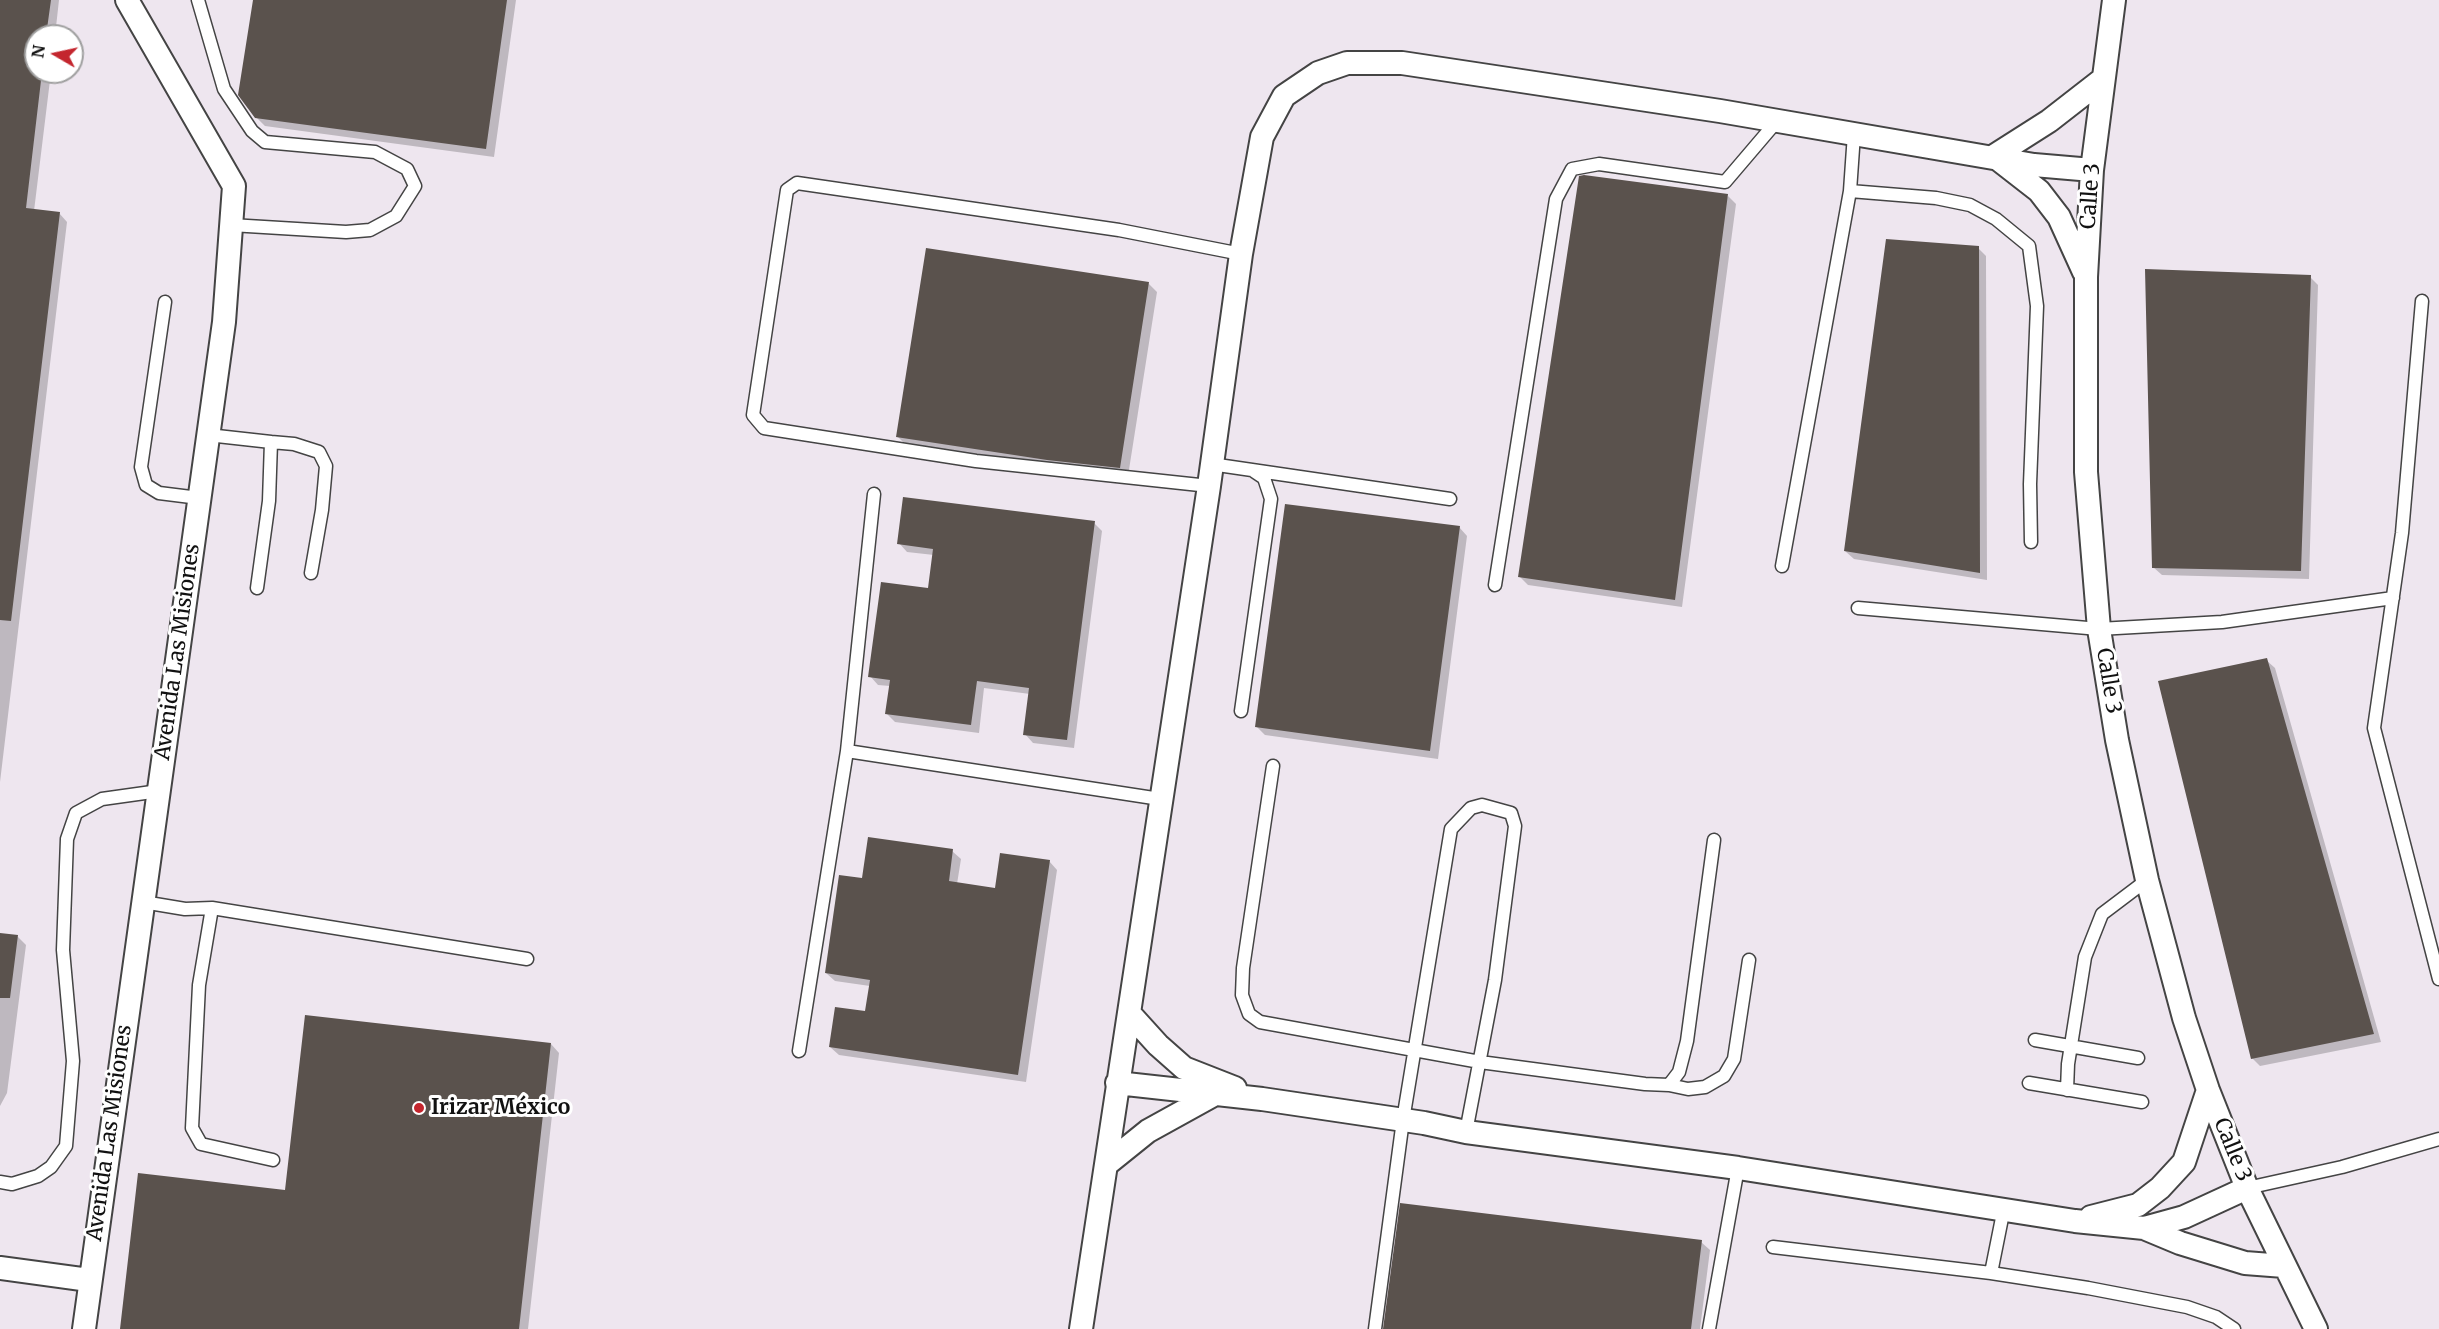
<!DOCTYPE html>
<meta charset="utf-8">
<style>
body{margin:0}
#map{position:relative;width:2439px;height:1329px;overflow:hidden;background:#fffdf5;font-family:Merriweather,serif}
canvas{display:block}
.north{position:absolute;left:24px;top:24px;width:60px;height:60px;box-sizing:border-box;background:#fff;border:2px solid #a0a0a0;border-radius:50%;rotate:279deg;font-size:16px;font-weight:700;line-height:24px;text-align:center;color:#111}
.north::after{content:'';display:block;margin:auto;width:21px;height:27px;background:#c4262e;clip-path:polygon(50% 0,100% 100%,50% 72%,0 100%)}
</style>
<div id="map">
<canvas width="2439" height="1329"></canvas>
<div class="north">N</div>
</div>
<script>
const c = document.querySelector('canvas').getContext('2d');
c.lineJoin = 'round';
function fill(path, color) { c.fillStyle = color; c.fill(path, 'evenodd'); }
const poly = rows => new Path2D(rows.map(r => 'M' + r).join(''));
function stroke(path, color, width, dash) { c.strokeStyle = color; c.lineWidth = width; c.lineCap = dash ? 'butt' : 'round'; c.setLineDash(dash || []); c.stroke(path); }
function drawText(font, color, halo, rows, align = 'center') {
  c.font = font + ' Merriweather,serif'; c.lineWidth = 6; c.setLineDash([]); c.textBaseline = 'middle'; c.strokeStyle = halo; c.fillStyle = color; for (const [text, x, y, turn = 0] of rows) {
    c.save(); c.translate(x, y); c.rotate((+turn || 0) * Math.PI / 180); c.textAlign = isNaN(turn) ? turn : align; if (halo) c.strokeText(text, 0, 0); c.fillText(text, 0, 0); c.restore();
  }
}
fill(poly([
 [0,0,2439,0,2439,1329,0,1329],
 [36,36,72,36,72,72,36,72]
]), '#eee6ef');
fill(poly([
 [0,0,59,0,55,36,36,36,36,72,51,72,34,211,59,213,67,222,0,782],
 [255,0,516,0,494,157,265,126,256,117],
 [1728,196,1736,204,1682,607,1528,585,1520,577],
 [1978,248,1986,256,1987,580,1854,559,1845,551],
 [2310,277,2318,285,2309,579,2162,575,2153,567],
 [1148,283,1157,292,1128,476,1057,468,906,445,898,437],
 [1094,523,1102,531,1074,748,1033,743,1025,734,1030,694,984,688,979,733,895,722,887,714,890,686,878,685,870,676,930,589,934,555,907,552,899,543],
 [1459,527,1467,536,1438,759,1265,735,1256,726],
 [2266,660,2275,668,2381,1042,2260,1066,2252,1058],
 [952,851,961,859,957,884,996,890,1049,861,1057,870,1026,1082,839,1055,830,1047,866,1013,870,986,835,981,826,973,863,880],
 [0,935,18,937,26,945,7,1093,0,1106],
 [551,1044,559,1053,528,1329,122,1329,287,1191],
 [1701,1242,1710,1250,1700,1329,1385,1329]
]), '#0003');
fill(poly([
 [0,0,51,0,46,36,36,36,36,72,42,72,26,208,60,212,11,621,0,620],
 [253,0,507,0,486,149,255,118,238,95],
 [1584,175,1728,194,1675,600,1518,577,1579,176],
 [1886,239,1979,246,1980,573,1844,551],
 [926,248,1149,282,1120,468,1047,460,896,437],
 [2145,269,2311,275,2301,571,2152,568],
 [903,497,1095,521,1067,740,1023,735,1029,688,977,681,971,725,885,714,890,680,868,677,881,582,928,588,933,549,897,544],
 [1285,504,1460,526,1430,751,1255,727],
 [2267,658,2374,1034,2251,1059,2158,681],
 [868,837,953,849,949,881,995,888,1000,853,1050,860,1018,1075,829,1047,835,1007,865,1011,870,980,825,973,839,875,862,878],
 [0,933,18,935,10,998,0,998],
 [305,1015,551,1043,519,1329,120,1329,138,1173,285,1190],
 [1400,1203,1702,1240,1691,1329,1383,1329]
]), '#5a524d');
const service = poly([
 [198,0,224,89,252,131,265,142,375,152,407,169,415,186,396,216,370,230,346,232,231,225],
 [1850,191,1936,198,1970,205,1996,219,2029,246,2037,306,2030,484,2031,542],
 [2422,301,2402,533,2374,728,2439,979],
 [165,302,141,467,146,485,159,493,199,498],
 [208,435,271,442,269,501,257,588],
 [271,442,294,444,319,452,326,466,322,510,311,573],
 [1211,464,1450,499],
 [1209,486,976,461,764,428,753,415,787,190,797,183,1119,230,1241,254],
 [1782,566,1850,191,1854,134],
 [1495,585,1556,199,1572,169,1599,164,1725,182,1777,121],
 [1858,608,2099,629,2222,622,2393,598],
 [1241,711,1271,499,1264,478,1252,470],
 [847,751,874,494],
 [1273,766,1243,968,1242,995,1249,1014,1260,1022,1480,1062,1645,1084,1669,1085,1679,1072,1687,1041,1714,840],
 [143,902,185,909,212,908],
 [2035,1040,2138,1058],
 [799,1051,847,751,1160,799],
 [2029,1083,2142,1102],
 [1669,1085,1688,1089,1705,1087,1724,1076,1734,1059,1749,960],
 [2067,1090,2068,1064,2085,957,2102,914,2147,880],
 [273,1160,201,1144,192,1128,199,985,212,908,527,959],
 [0,1182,12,1184,38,1176,51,1167,66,1146,73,1061,63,950,67,839,76,813,102,799,159,791],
 [2247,1188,2342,1167,2439,1139],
 [1773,1247,1991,1273,2004,1208],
 [1991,1273,2088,1288,2187,1307,2216,1317,2234,1329],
 [1375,1329,1403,1120,1451,829,1471,808,1482,805,1511,813,1515,826,1495,980,1466,1132],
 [1709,1329,1738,1168]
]);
const minor = poly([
 [2114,0,2092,170,2086,277,2086,472,2099,629,2117,740,2147,880,2184,1018,2208,1090,2247,1188,2316,1329],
 [2084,272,2059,217,2039,191,1994,156,2049,121,2103,79],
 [1129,1013,1158,1045,1184,1068,1235,1088],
 [1117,1083,1262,1099,1424,1123,1466,1132,1738,1168,2075,1221,2144,1228,2184,1217,2247,1188],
 [1107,1164,1148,1131,1215,1094],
 [2091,1217,2138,1205,2160,1188,2184,1162,2208,1090],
 [2144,1228,2180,1243,2245,1263,2284,1266],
 [0,1268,89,1280],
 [84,1329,224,322,234,186,127,0],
 [1081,1329,1209,486,1241,254,1262,137,1284,96,1318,73,1347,63,1402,63,1720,111,2034,165,2092,170]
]);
stroke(service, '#444', 15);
stroke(minor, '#444', 26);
stroke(service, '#fff', 12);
stroke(minor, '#fff', 22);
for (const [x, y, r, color] of [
 [419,1108,6,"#c4262e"]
]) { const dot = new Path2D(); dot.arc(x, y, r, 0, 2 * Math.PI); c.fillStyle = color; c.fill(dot); stroke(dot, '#fff', 2); }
drawText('21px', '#111', '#fff', [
 ["Calle 3",2091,196,-86],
 ["Avenida Las Misiones",178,652,-82],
 ["Calle 3",2108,681,81],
 ["Avenida Las Misiones",110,1133,-82],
 ["Calle 3",2232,1150,68]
]);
drawText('bold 21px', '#111', '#fff', [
 ["Irizar México",431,1108]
], 'left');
</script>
